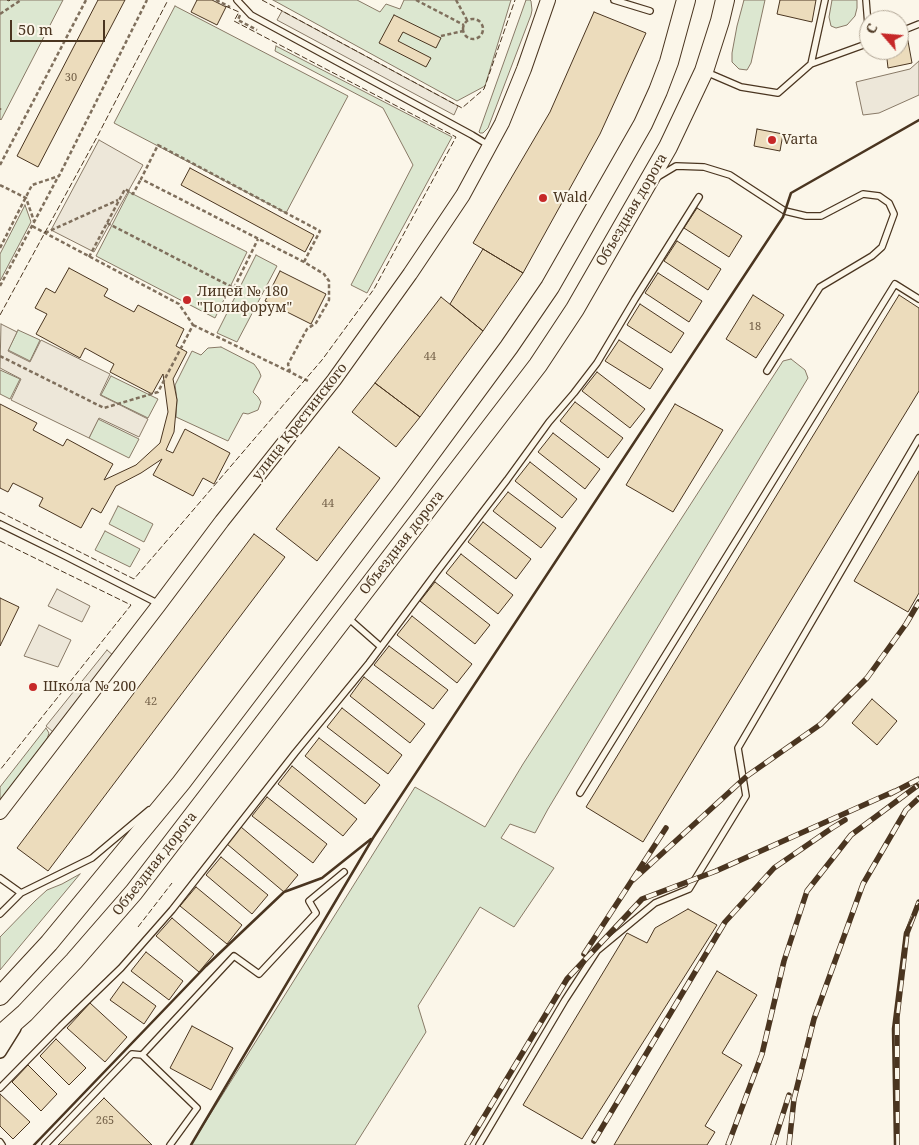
<!DOCTYPE html>
<meta charset="utf-8">
<style>
body{margin:0}
#map{position:relative;width:919px;height:1145px;overflow:hidden;background:#fbf6e9;font-family:"Noto Serif",serif}
canvas{display:block}
.north{position:absolute;left:859px;top:10px;width:50px;height:50px;box-sizing:border-box;background:#fbf6e9;border:1px solid #b4a999;border-radius:50%;rotate:297deg;font-size:14px;font-weight:700;line-height:20px;text-align:center;color:#4a3520}
.north::after{content:'';display:block;margin:auto;width:18px;height:22px;background:#c62828;clip-path:polygon(50% 0,100% 100%,50% 72%,0 100%)}
.scale{position:absolute;left:10px;top:20px;width:95px;height:22px;box-sizing:border-box;border:2px solid #4a3520;border-top:0;padding-left:6px;font-size:15px;line-height:18px;white-space:nowrap;color:#4a3520;-webkit-text-stroke:4px #fbf6e9;paint-order:stroke}
</style>
<div id="map">
<canvas width="919" height="1145"></canvas>
<div class="north">С</div>
<div class="scale">50 m</div>
</div>
<script>
const c = document.querySelector('canvas').getContext('2d');
c.lineJoin = 'round';
function fill(path, color) { c.fillStyle = color; c.fill(path, 'evenodd'); }
const poly = rows => new Path2D(rows.map(r => 'M' + r).join(''));
function stroke(path, color, width, dash) { c.strokeStyle = color; c.lineWidth = width; c.lineCap = dash ? 'butt' : 'round'; c.setLineDash(dash || []); c.stroke(path); }
function drawText(font, color, halo, rows, align = 'center') {
  c.font = font + ' "Noto Serif",serif'; c.lineWidth = 4; c.setLineDash([]); c.textBaseline = 'middle'; c.strokeStyle = halo; c.fillStyle = color; for (const [text, x, y, turn = 0] of rows) {
    c.save(); c.translate(x, y); c.rotate((+turn || 0) * Math.PI / 180); c.textAlign = isNaN(turn) ? turn : align; if (halo) c.strokeText(text, 0, 0); c.fillText(text, 0, 0); c.restore();
  }
}
const green = poly([
 [0,0,63,0,1,120,0,119,0,0],
 [273,0,357,0,380,12,386,4,400,9,404,0,511,0,485,86,457,101,273,0],
 [526,0,530,0,531,1,532,10,531,15,488,128,483,133,480,133,479,132,526,0],
 [744,0,765,0,751,63,747,70,739,69,732,62,732,53,737,26,744,0],
 [832,0,857,0,857,8,855,16,847,25,836,28,831,26,829,17,832,0],
 [175,6,348,96,286,213,114,123,175,6],
 [276,46,452,137,367,293,351,285,413,165,383,108,275,51,276,46],
 [129,192,247,252,215,318,96,256,129,192],
 [25,205,31,222,0,281,0,254,25,205],
 [256,255,277,266,237,342,217,333,256,255],
 [18,330,40,340,30,361,8,350,18,330],
 [221,347,254,364,259,371,261,376,253,392,258,397,261,402,258,410,248,414,243,413,228,441,176,417,177,400,175,385,192,351,201,355,208,348,221,347],
 [791,359,805,370,808,378,548,809,535,833,510,824,501,838,554,868,514,927,480,907,418,1006,426,1032,355,1145,191,1145,415,787,485,827,523,764,783,361,791,359],
 [0,370,20,379,10,399,0,394,0,370],
 [111,376,158,399,148,418,101,395,111,376],
 [98,419,139,439,129,458,89,438,98,419],
 [118,506,153,524,144,542,109,524,118,506],
 [105,531,140,549,130,567,95,550,105,531],
 [46,728,49,733,46,742,0,800,0,787,46,728],
 [80,874,0,970,0,937,35,901,47,890,62,884,80,874]
]);
fill(green, '#dce7d0');
stroke(green, '#887966', 1);
const parking = poly([
 [282,11,458,106,454,115,277,20,282,11],
 [919,61,919,95,879,113,863,115,856,82,910,69,919,61],
 [99,140,143,165,94,252,51,230,99,140],
 [1,324,17,332,8,351,30,362,41,340,110,374,100,395,148,419,139,437,99,418,89,438,11,400,21,379,0,368,1,324],
 [57,589,90,606,82,622,48,606,57,589],
 [39,625,71,640,58,667,24,656,39,625],
 [107,650,114,656,53,732,46,726,107,650]
]);
fill(parking, '#ede7d9');
stroke(parking, '#887966', 1);
const building = poly([
 [98,0,125,0,38,167,17,156,98,0],
 [197,0,212,0,226,7,217,25,191,12,197,0],
 [780,0,816,0,812,22,777,14,780,0],
 [594,12,646,33,600,134,523,273,473,243,550,112,594,12],
 [394,15,441,38,436,48,403,32,398,41,431,58,426,67,379,43,394,15],
 [908,41,912,63,888,68,886,50,899,50,899,43,908,41],
 [757,129,783,134,780,151,754,146,757,129],
 [190,168,314,235,305,252,181,185,190,168],
 [697,208,742,236,729,257,684,228,697,208],
 [677,241,721,269,708,290,664,261,677,241],
 [483,249,523,273,483,331,450,304,483,249],
 [69,268,108,289,104,296,134,312,138,305,184,329,176,346,187,352,173,379,177,400,174,432,166,450,173,453,185,429,230,453,214,484,203,478,193,496,153,475,162,459,141,473,116,486,101,513,92,508,81,528,39,506,43,498,13,483,8,492,0,488,0,404,37,423,33,430,63,446,67,439,113,464,104,480,136,465,160,443,168,412,163,374,152,394,110,372,114,364,85,348,80,358,36,334,47,314,35,308,46,288,55,293,69,268],
 [280,271,326,294,311,324,265,301,280,271],
 [658,273,702,301,689,322,645,293,658,273],
 [753,295,784,315,756,358,726,339,753,295],
 [899,295,919,308,919,391,643,842,586,807,899,295],
 [441,297,483,331,420,417,375,383,441,297],
 [640,304,684,333,671,353,627,325,640,304],
 [619,340,663,369,650,389,605,361,619,340],
 [597,372,645,409,630,428,582,391,597,372],
 [375,383,420,417,396,447,352,412,375,383],
 [575,402,623,438,608,458,560,421,575,402],
 [675,404,723,430,673,512,626,485,675,404],
 [553,433,600,469,585,489,538,452,553,433],
 [339,447,380,478,317,561,276,529,339,447],
 [530,462,577,499,562,518,515,481,530,462],
 [919,471,919,593,908,612,854,581,919,471],
 [508,492,556,528,541,548,493,511,508,492],
 [483,522,531,559,516,579,468,542,483,522],
 [254,534,285,557,48,871,17,848,254,534],
 [461,554,513,595,498,614,446,573,461,554],
 [435,582,490,625,475,644,420,601,435,582],
 [0,598,19,607,0,646,0,598],
 [412,616,472,664,457,683,397,635,412,616],
 [389,646,448,690,433,709,374,665,389,646],
 [364,677,425,724,410,743,350,696,364,677],
 [872,699,897,721,877,745,852,723,872,699],
 [342,708,402,755,388,774,327,727,342,708],
 [319,738,380,785,365,804,305,756,319,738],
 [292,766,357,819,343,836,278,784,292,766],
 [267,797,327,844,313,863,252,816,267,797],
 [241,827,298,875,284,892,227,844,241,827],
 [221,857,268,895,252,914,206,875,221,857],
 [196,887,242,925,227,944,180,906,196,887],
 [688,909,717,925,582,1139,523,1105,627,933,647,943,655,928,688,909],
 [172,918,214,954,199,972,156,936,172,918],
 [146,952,183,981,169,1000,131,971,146,952],
 [717,971,757,995,722,1053,742,1065,705,1126,715,1132,707,1145,614,1145,717,971],
 [123,982,156,1006,144,1024,110,1000,123,982],
 [90,1003,127,1037,105,1062,67,1028,90,1003],
 [192,1026,233,1048,211,1090,170,1068,192,1026],
 [56,1039,86,1068,69,1085,40,1056,56,1039],
 [28,1065,57,1094,41,1111,12,1082,28,1065],
 [0,1094,30,1122,13,1139,0,1126,0,1094],
 [104,1098,152,1145,58,1145,104,1098]
]);
fill(building, '#ecdcbc');
stroke(building, '#4a3520', 1);
const service = poly([
 [237,0,251,15,472,135,490,146],
 [614,0,650,11],
 [866,0,869,38],
 [899,32,919,24],
 [811,64,825,0],
 [706,72,741,87,778,93,811,64,869,43],
 [656,178,676,166,704,167,730,175,785,211,806,216,821,216,863,194,879,196,889,203,894,214,882,247,872,256,820,287,767,371],
 [0,524,65,556,159,604],
 [347,617,381,647],
 [580,793,895,284,919,299],
 [0,878,21,893],
 [0,914,21,893,92,858,149,810],
 [142,1055,197,1108,170,1145],
 [0,1088,61,1026,121,968,172,910,295,753,369,663,436,573,507,480,549,422,574,393,597,363,635,299,699,197],
 [0,1142,2,1145],
 [45,1145,132,1054,142,1055,234,956,259,974,316,913,309,901,344,872],
 [479,1145,565,1000,597,951,655,903,689,889,746,796,738,748,919,438]
]);
const minor = poly([
 [0,1052,15,1028]
]);
const tertiary = poly([
 [0,812,159,605,222,521,334,380,410,274,463,195,502,123,524,69,548,0]
]);
const primary = poly([
 [0,996,49,943,181,783,403,491,509,347,550,287,643,124,658,91,669,62,686,0],
 [0,1035,25,1013,74,961,134,892,538,365,575,309,668,147,704,71,720,21,725,0]
]);
stroke(service, '#4a3520', 8);
stroke(minor, '#4a3520', 14);
stroke(tertiary, '#4a3520', 16);
stroke(primary, '#4a3520', 20);
stroke(poly([
 [216,0,230,7],
 [416,0,464,25],
 [456,0,467,20],
 [0,14,21,0],
 [240,15,238,20,257,30],
 '463 29a10 10 0 1 1 20 0a10 10 0 1 1-20 0Z',
 [441,36,463,31],
 [0,108,0,110],
 [0,165,86,0],
 [0,185,26,198,34,221],
 [107,223,234,288,258,239],
 [45,233,118,200],
 [0,248,32,185,59,176,147,0],
 [89,257,125,189,133,194,141,179],
 [304,262,320,231,158,145,141,179,304,262,324,274,329,281,329,300,316,323,307,329,288,364,290,372,310,382],
 [0,286,58,177],
 [193,325,290,372],
 [0,356,104,408,158,392,193,325,179,304,32,226]
]), '#7f6f5c', 2.5, [4, 2.5]);
stroke(service, '#fbf6e9', 5.5);
stroke(minor, '#fbf6e9', 11);
stroke(tertiary, '#fbf6e9', 14);
stroke(primary, '#fbf6e9', 18);
const rail = poly([
 [890,794,919,779],
 [633,880,747,776,821,724,867,678,906,624,919,602],
 [584,954,666,828],
 [594,1141,725,922,774,868,832,828,845,820],
 [467,1145,567,979,642,899,716,871,895,791],
 [728,1145,762,1054,784,961,807,891,851,835,917,786],
 [773,1145,789,1095],
 [789,1145,794,1099,814,1019,863,884,906,810,919,798],
 [897,1145,897,1017,907,933,919,902]
]);
stroke(rail, '#4a3520', 5.5);
stroke(rail, '#fbf6e9', 4, [11]);
stroke(poly([
 [7,0,9,1,10,0],
 [262,0,462,108,484,89,515,0],
 [0,315,97,137,168,0],
 [0,512,134,579,322,360,374,289,456,137,234,21,239,12,223,5],
 [0,541,131,605,0,770],
 [138,927,172,883]
]), '#4a3520', 1, [6, 2.5]);
stroke(poly([
 [34,1145,206,966,284,892,322,878,371,839],
 [191,1145,373,838,783,217,791,193,919,120],
 [895,1145,893,1029,905,933,919,904]
]), '#4a3520', 2.5);
for (const [x, y, r, color] of [
 [772,140,5,"#c62828"],
 [543,198,5,"#c62828"],
 [187,300,5,"#c62828"],
 [33,687,5,"#c62828"]
]) { const dot = new Path2D(); dot.arc(x, y, r, 0, 2 * Math.PI); c.fillStyle = color; c.fill(dot); stroke(dot, '#fbf6e9', 2); }
drawText('11px', '#725f47', null, [
 ["30",71,78],
 ["18",755,327],
 ["44",430,357],
 ["44",328,504],
 ["42",151,702],
 ["265",105,1121]
]);
drawText('14px', '#4a3520', '#fbf6e9', [
 ["Varta",782,140],
 ["Wald",553,198],
 ["Лицей № 180",197,292],
 ["\"Полифорум\"",197,308],
 ["Школа № 200",43,687]
], 'left');
drawText('14px', '#4a3520', '#fbf6e9', [
 ["Объездная дорога",632,210,-60],
 ["улица Крестинского",300,422,-52],
 ["Объездная дорога",402,543,-52],
 ["Объездная дорога",155,864,-52]
]);
</script>
